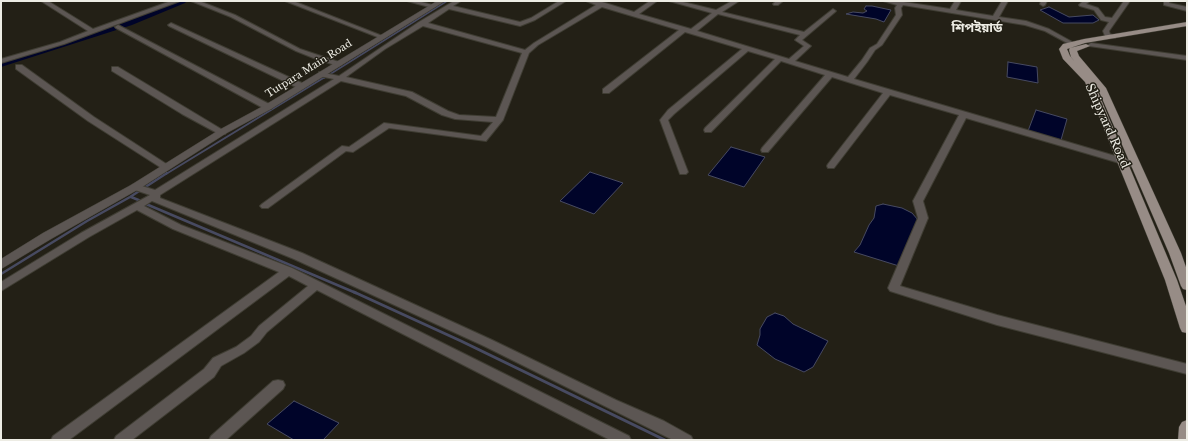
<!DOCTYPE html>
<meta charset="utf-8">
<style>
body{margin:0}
#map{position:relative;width:1188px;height:441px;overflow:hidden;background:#232016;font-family:"Libre Baskerville",serif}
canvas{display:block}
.frame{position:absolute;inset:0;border:2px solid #edece4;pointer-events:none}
</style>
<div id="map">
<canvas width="1188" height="441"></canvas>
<div class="frame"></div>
</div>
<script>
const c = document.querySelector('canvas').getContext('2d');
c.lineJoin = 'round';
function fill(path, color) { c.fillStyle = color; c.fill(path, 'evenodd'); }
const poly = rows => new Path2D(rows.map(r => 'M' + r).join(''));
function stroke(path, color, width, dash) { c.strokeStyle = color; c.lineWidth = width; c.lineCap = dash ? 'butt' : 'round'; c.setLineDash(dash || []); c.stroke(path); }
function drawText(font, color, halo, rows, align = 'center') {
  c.font = font + ' "Libre Baskerville","Noto Sans Bengali",serif'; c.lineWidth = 3; c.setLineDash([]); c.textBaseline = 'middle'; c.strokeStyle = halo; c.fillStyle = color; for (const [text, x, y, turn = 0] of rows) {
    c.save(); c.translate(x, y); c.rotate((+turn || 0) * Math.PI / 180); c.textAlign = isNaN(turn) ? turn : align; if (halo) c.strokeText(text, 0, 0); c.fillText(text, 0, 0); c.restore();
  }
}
const water = poly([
 [866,6,872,6,891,10,884,22,876,19,846,14,853,12,863,13,867,11,864,9,866,6],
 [1049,7,1069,17,1093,15,1099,20,1093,23,1063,23,1040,10,1049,7],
 [1008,62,1037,67,1038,83,1007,77,1008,62],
 [1036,110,1067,119,1061,140,1028,131,1036,110],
 [731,147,765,157,744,187,708,175,731,147],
 [590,172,623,183,594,214,560,201,590,172],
 [883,204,902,208,912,213,918,220,899,266,854,252,860,245,869,225,874,218,876,206,883,204],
 [775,313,784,316,793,324,828,341,813,367,804,372,775,359,757,345,760,335,760,329,767,317,775,313],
 [294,401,339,423,323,440,294,440,267,424,294,401]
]);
fill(water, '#000429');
stroke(water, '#474a61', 1);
stroke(poly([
 [324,78,447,1]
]), '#474a61', 1.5);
stroke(poly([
 [166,174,325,77]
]), '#474a61', 2);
stroke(poly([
 [131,197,141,201],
 [146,204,356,293],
 [1,274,87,221,130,197,167,173]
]), '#474a61', 2.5);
stroke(poly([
 [354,292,461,341,665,440]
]), '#474a61', 3);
fill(poly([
 [174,1,187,1,185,3,132,25,1,67,1,60,124,21,174,1]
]), '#000429');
const minor = poly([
 [41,1,48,1,93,29,171,1,180,1,64,44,1,63,1,59,60,42,88,31,41,1],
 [191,1,199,1,235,15,300,49,342,63,341,65,335,65,316,59,296,51,231,17,191,1],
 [285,1,293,1,385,37,380,38,285,1],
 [407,1,418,1,436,6,433,8,407,1],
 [454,1,461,1,453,6,520,22,531,18,559,1,566,1,535,20,520,26,449,9,428,23,525,50,534,43,596,5,586,1,602,2,634,12,650,1,657,1,639,14,691,29,712,13,669,1,679,1,716,10,732,1,739,1,722,12,804,32,833,9,836,11,835,12,802,40,811,46,795,61,848,77,862,60,870,48,877,44,896,15,895,8,897,5,883,1,897,1,950,9,955,1,961,1,956,10,993,16,1002,1,1008,1,999,17,1026,21,1049,29,1076,44,1071,45,1045,31,1025,25,903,5,901,8,902,15,882,45,875,50,867,62,854,79,1139,163,1140,165,1139,167,1133,167,966,118,923,201,928,218,900,286,997,315,1187,364,1187,374,997,325,890,291,888,288,918,218,913,201,959,115,890,95,834,168,828,168,827,166,828,164,883,93,832,77,768,152,762,152,761,150,762,148,825,75,781,61,711,132,705,132,704,130,705,128,775,59,748,51,674,114,668,120,688,172,686,174,680,174,660,120,668,110,742,49,685,32,609,93,603,93,603,89,679,30,602,7,538,45,529,53,503,120,486,141,389,128,353,152,346,151,268,208,262,208,260,206,262,204,342,146,349,147,384,123,481,136,493,122,455,119,442,115,406,96,341,81,160,195,160,198,302,253,492,340,616,400,664,421,691,436,693,440,673,440,484,346,294,259,152,201,144,206,181,225,292,268,629,436,631,440,610,440,317,290,267,332,259,342,244,353,221,366,214,377,132,440,114,440,116,436,204,369,213,358,236,347,251,336,259,326,308,286,289,276,69,440,51,440,53,436,279,272,173,229,137,210,89,237,1,291,1,282,81,233,150,195,132,189,130,187,132,185,135,184,155,190,334,79,319,76,319,72,339,76,419,22,454,1],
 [718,14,800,35,795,40,804,46,789,59,697,31,718,14],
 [423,26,522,53,496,117,459,115,448,111,412,92,346,77,385,49,423,26],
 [776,1,783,1,778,5,774,5,773,4,776,1],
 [1041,1,1047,1,1045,5,1043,6,1040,4,1041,1],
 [1083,1,1090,1,1086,4,1098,8,1105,17,1112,18,1124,1,1130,1,1109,31,1110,34,1115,36,1115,38,1105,36,1103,31,1109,22,1101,20,1094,10,1080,6,1079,5,1083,1],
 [1164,1,1170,1,1169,3,1187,7,1187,11,1164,5,1164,1],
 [171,23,304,84,305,86,304,88,298,88,169,26,168,25,171,23],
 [118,25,271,105,272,107,271,109,265,109,116,28,115,27,118,25],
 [1091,43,1187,56,1187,60,1089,46,1088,45,1091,43],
 [16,65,22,65,94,117,171,167,166,170,163,169,88,121,16,69,16,65],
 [112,67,118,67,226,132,225,134,219,134,182,114,112,71,112,67],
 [278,380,283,381,285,385,283,389,226,440,209,440,211,436,273,381,278,380]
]);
const tertiary = poly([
 [437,1,445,1,271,109,225,134,139,189,51,239,1,269,1,259,43,233,131,185,219,130,265,105,437,1]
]);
const primary = poly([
 [1187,22,1187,26,1085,43,1067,49,1070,56,1076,63,1071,57,1069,50,1070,48,1086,44,1090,46,1077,51,1079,56,1106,88,1181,253,1187,270,1187,290,1183,289,1181,286,1169,253,1098,89,1095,85,1177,280,1187,309,1187,333,1182,332,1180,328,1165,280,1085,82,1063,59,1059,49,1063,44,1084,39,1187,22],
 [1187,420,1187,440,1178,440,1179,427,1182,422,1187,420]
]);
stroke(minor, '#3f3d33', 2);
stroke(tertiary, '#3f3d33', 1);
stroke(primary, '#3f3d33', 1);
fill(minor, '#5c5653');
fill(tertiary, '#5c5653');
fill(primary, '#978c86');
drawText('10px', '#edece4', '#232016', [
 ["Tutpara Main Road",309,69,-32]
]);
drawText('12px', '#edece4', '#232016', [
 ["Shipyard Road",1107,126,66]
]);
drawText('bold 13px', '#edece4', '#232016', [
 ["শিপইয়ার্ড",977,28]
]);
</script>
